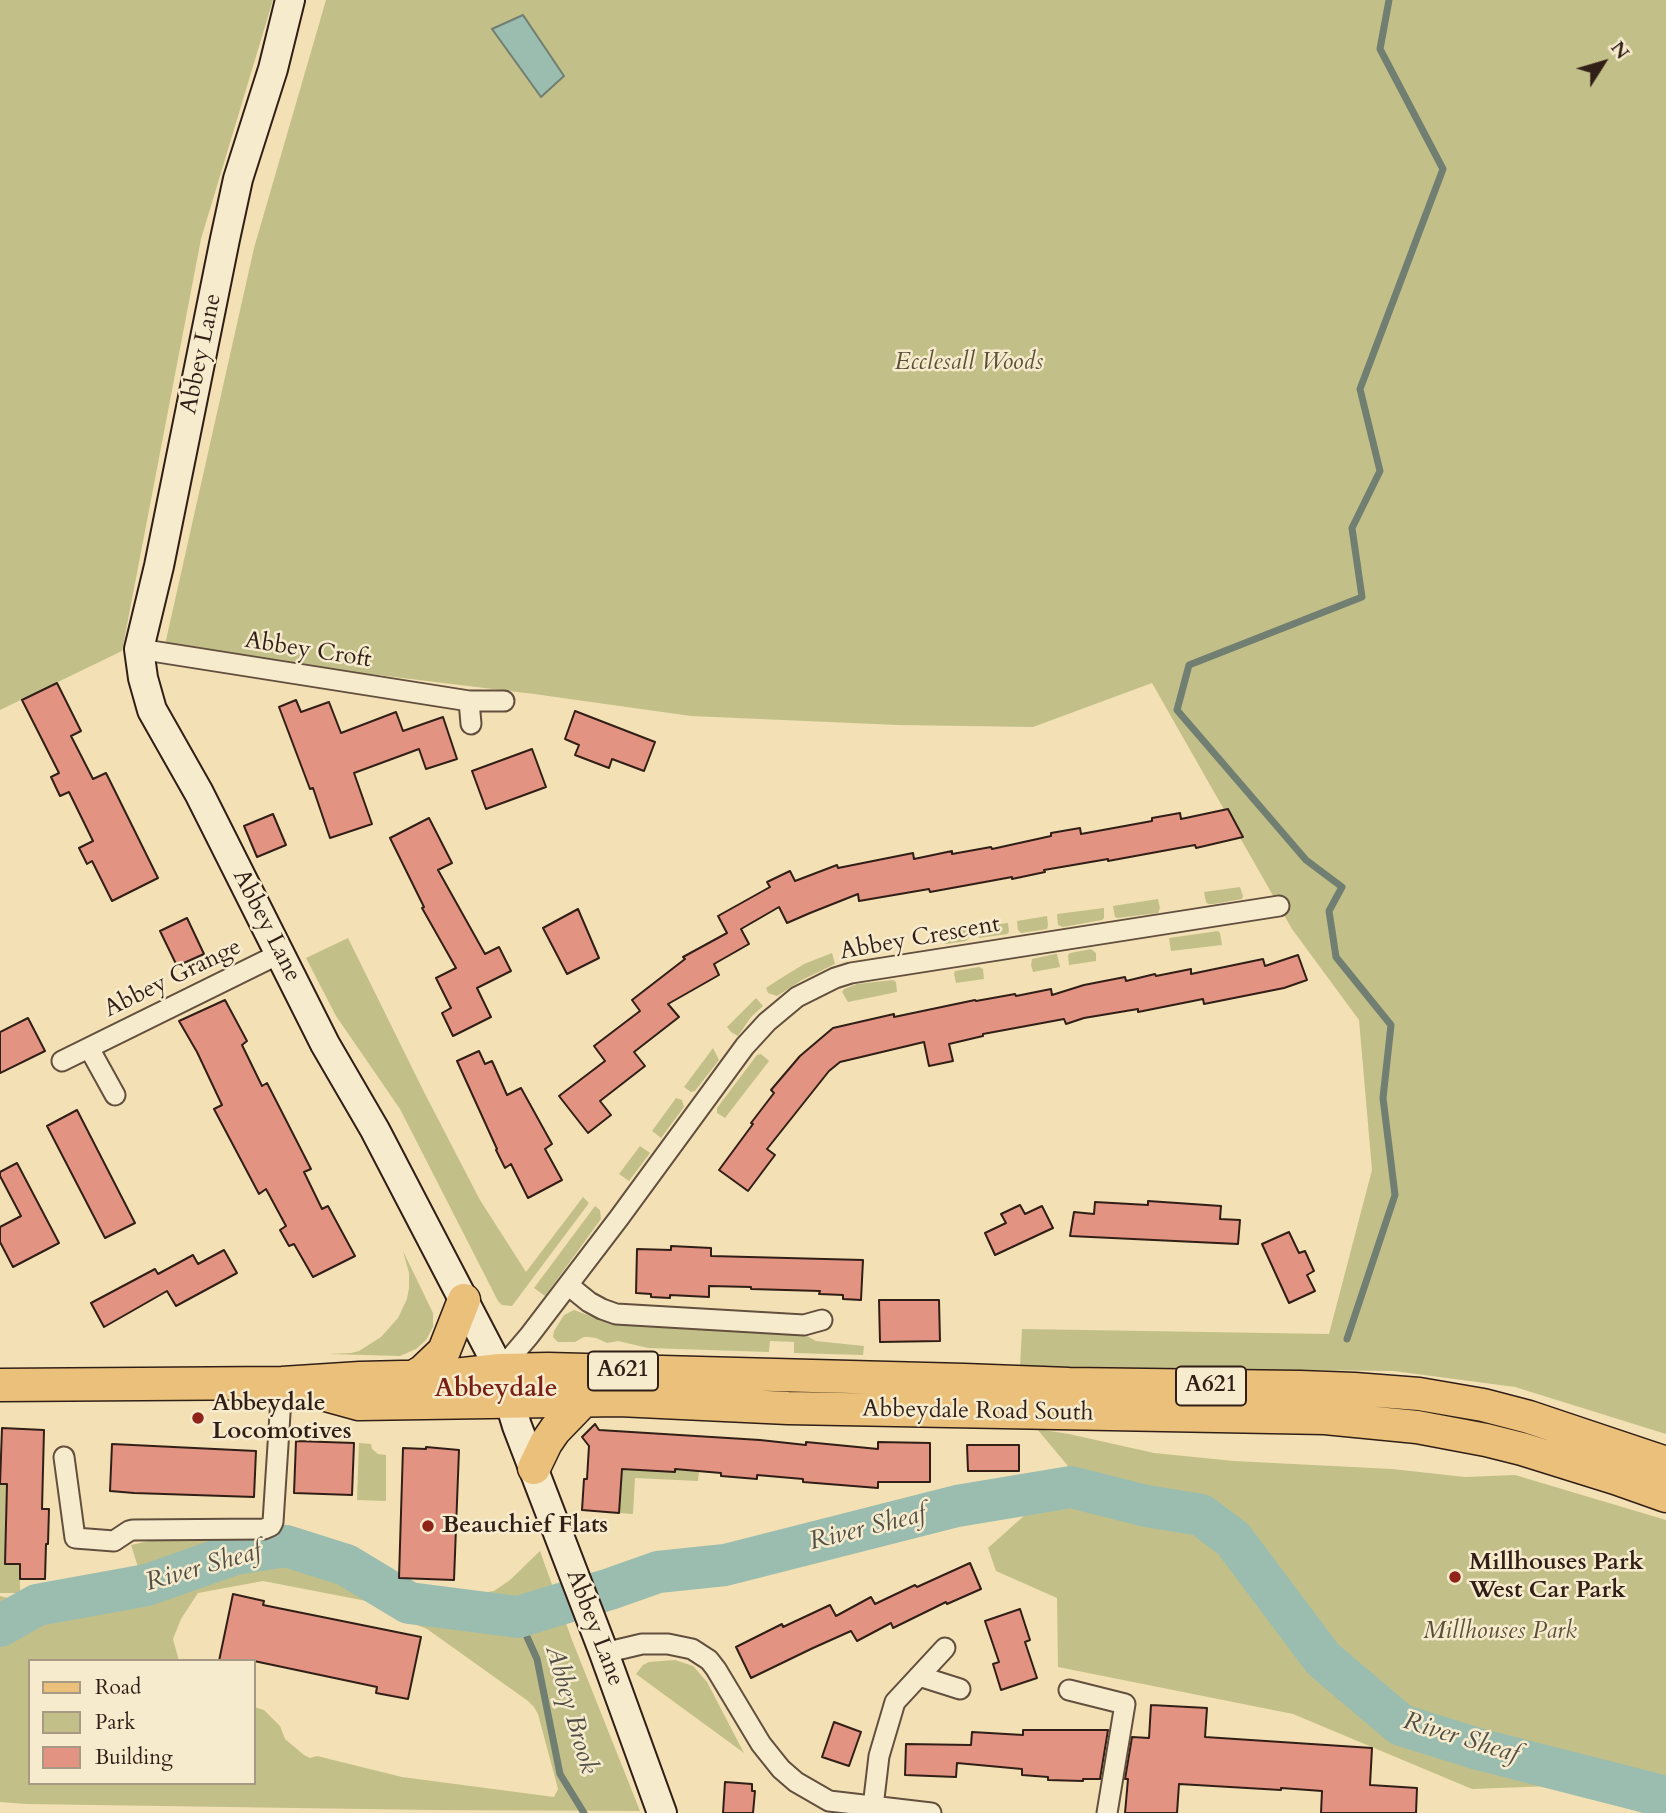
<!DOCTYPE html>
<style>
body{margin:0}
#map{position:relative;width:1666px;height:1813px;overflow:hidden;background:#f3e0b4;font-family:Cardo,serif}
canvas{display:block}
.legend{position:absolute;left:28px;top:1659px;width:228px;height:126px;box-sizing:border-box;background:#f7ebce;border:2px solid #a89985;margin:0;padding:9px 12px;list-style:none;font-size:21px;color:#311f17}
.legend li{display:flex;align-items:center;gap:14px;height:35px}
.legend b{width:35px;border:2px solid #a89985}
.north{position:absolute;left:1568px;top:28px;width:70px;height:70px;-webkit-text-stroke:5px #f7ebce;paint-order:stroke;rotate:53deg;font-size:19px;font-weight:700;line-height:28px;text-align:center;color:#311f17}
.north::after{content:'';display:block;margin:auto;width:24px;height:32px;background:#311f17;clip-path:polygon(50% 0,100% 100%,50% 72%,0 100%)}
</style>
<div id="map">
<canvas width="1666" height="1813"></canvas>
<ul class="legend">
<li><b style="height:9px;background:#eac07a"></b>Road</li>
<li><b style="height:19px;background:#c2c088"></b>Park</li>
<li><b style="height:19px;background:#e29381"></b>Building</li>
</ul>
<div class="north">N</div>
</div>
<script>
const c = document.querySelector('canvas').getContext('2d');
c.lineJoin = 'round';
function fill(path, color) { c.fillStyle = color; c.fill(path, 'evenodd'); }
const poly = rows => new Path2D(rows.map(r => 'M' + r).join(''));
function stroke(path, color, width, dash) { c.strokeStyle = color; c.lineWidth = width; c.lineCap = dash ? 'butt' : 'round'; c.setLineDash(dash || []); c.stroke(path); }
function drawText(font, color, halo, rows, align = 'center') {
  c.font = font + ' Cardo,serif'; c.lineWidth = 5; c.setLineDash([]); c.textBaseline = 'middle'; c.strokeStyle = halo; c.fillStyle = color; for (const [text, x, y, turn = 0] of rows) {
    c.save(); c.translate(x, y); c.rotate((+turn || 0) * Math.PI / 180); c.textAlign = isNaN(turn) ? turn : align; if (halo) c.strokeText(text, 0, 0); c.fillText(text, 0, 0); c.restore();
  }
}
fill(poly([
 [0,0,273,0,201,239,122,651,0,710],
 [326,0,1666,0,1666,1434,1515,1387,1394,1371,1020,1367,1022,1329,1329,1334,1372,1170,1359,1020,1292,929,1152,683,1033,727,898,725,691,716,534,694,164,649,254,248],
 [1240,887,1243,896,1242,899,1214,904,1208,904,1206,902,1204,892],
 [1158,899,1160,908,1158,913,1118,918,1115,917,1113,906],
 [1104,908,1104,918,1102,920,1063,927,1058,925,1057,914],
 [1047,916,1048,925,1047,929,1021,933,1018,930,1017,921],
 [1008,923,1009,932,1007,934,979,938,977,927],
 [967,928,969,938,966,941,946,944,942,942,940,932],
 [1218,931,1220,933,1222,945,1171,951,1169,938],
 [348,938,424,1092,480,1200,526,1272,583,1197,589,1203,512,1306,502,1305,498,1301,400,1109,336,1016,306,958],
 [1091,949,1096,953,1096,961,1069,965,1068,955,1070,953],
 [832,953,835,964,802,980,777,996,768,993,766,988,778,980,804,964],
 [1055,954,1057,954,1060,967,1033,972,1031,965,1032,959],
 [979,967,983,969,984,979,956,983,954,974,955,971],
 [893,980,896,982,897,992,848,1002,842,992,844,989,857,984],
 [756,998,763,1006,751,1017,738,1036,731,1032,727,1027],
 [713,1048,719,1060,695,1091,691,1092,684,1087],
 [761,1054,769,1061,725,1118,717,1113,717,1108,757,1055],
 [676,1098,682,1100,684,1107,661,1138,652,1131],
 [640,1146,650,1153,629,1181,619,1174],
 [595,1206,600,1210,601,1219,545,1296,534,1288],
 [403,1251,433,1313,433,1327,426,1340,416,1349,400,1356,329,1354,351,1353,359,1351,381,1337,398,1318,407,1299,409,1288,409,1273],
 [574,1310,612,1324,805,1335,816,1341,864,1346,863,1355,794,1353,794,1342,770,1341,769,1352,648,1348,618,1341,607,1343,596,1338,589,1337,584,1337,575,1342,558,1342,553,1337,554,1331,564,1315],
 [1037,1429,1069,1434,1154,1453,1234,1461,1392,1469,1465,1477,1515,1475,1666,1520,1666,1813,1642,1813,1578,1785,1472,1789,1293,1714,1058,1667,1057,1598,996,1571,988,1548,1073,1472],
 [359,1443,371,1444,372,1449,378,1454,386,1455,386,1501,357,1500],
 [622,1469,674,1472,675,1469,699,1471,698,1481,635,1478,633,1514,619,1513],
 [0,1484,18,1484,6,1508,6,1528,22,1545,5,1545,5,1563,20,1564,20,1593,0,1593],
 [309,1539,364,1560,373,1568,386,1582,382,1604,263,1581,198,1593,181,1619,173,1639,179,1661,30,1661,30,1783,254,1783,254,1707,264,1710,280,1726,285,1739,304,1755,310,1758,317,1756,402,1777,554,1797,558,1789,538,1714,534,1707,528,1701,427,1629,405,1620,404,1584,437,1592,471,1595,494,1591,510,1580,540,1551,572,1640,640,1811,432,1810,26,1804,0,1802,0,1596,8,1598,107,1586,138,1567,131,1545,153,1540],
 [675,1660,693,1666,707,1682,744,1753,636,1674,643,1665,649,1662]
]), '#c2c088');
const water = poly([
 [523,15,564,76,541,97,492,29,523,15]
]);
fill(water, '#9bbdaf');
stroke(water, '#717e72', 2);
stroke(poly([
 [1347,1339,1395,1195,1383,1098,1391,1025,1336,957,1329,911,1342,887,1306,860,1177,710,1189,665,1362,597,1352,528,1380,471,1360,389,1443,169,1380,49,1389,0],
 [518,1617,537,1659,560,1774,584,1813]
]), '#717e72', 7);
stroke(poly([
 [0,1626,37,1605,147,1585,235,1554,286,1546,346,1565,409,1603,518,1617,610,1589,658,1572,725,1565,957,1506,1071,1487,1146,1506,1201,1515,1233,1539,1323,1659,1401,1725,1478,1749,1666,1797]
]), '#9bbdaf', 42);
const building = poly([
 [57,683,81,731,71,736,93,779,106,773,158,878,112,901,92,861,87,864,79,848,93,841,69,792,60,796,51,777,59,773,22,700,57,683],
 [296,700,301,712,329,702,341,733,396,712,403,731,443,717,457,759,426,769,419,749,354,773,372,824,330,838,313,788,310,789,279,707,296,700],
 [575,711,655,742,644,771,612,759,609,768,575,755,579,745,565,739,575,711],
 [532,749,546,787,486,809,472,771,532,749],
 [1228,809,1243,837,1196,848,1195,845,1108,861,1108,859,1044,870,1045,872,1012,879,1012,877,930,892,929,889,859,901,858,894,810,913,787,923,779,907,741,929,749,944,714,964,719,975,668,1004,679,1017,634,1052,645,1066,600,1101,611,1115,588,1133,559,1096,605,1061,594,1046,640,1011,632,1000,685,959,683,957,727,933,718,916,770,887,767,882,790,871,795,881,837,865,838,868,913,853,914,859,952,851,952,854,991,847,992,849,1051,836,1051,833,1080,828,1081,834,1152,821,1152,818,1180,813,1181,819,1228,809],
 [273,814,286,845,257,857,244,826,273,814],
 [429,818,452,863,438,870,485,954,499,947,511,971,477,988,491,1017,453,1036,442,1013,451,1008,436,978,456,968,422,908,424,907,390,838,429,818],
 [578,909,599,958,567,974,543,928,578,909],
 [187,918,204,954,177,966,160,931,187,918],
 [1298,955,1307,980,1284,988,1204,1004,1203,999,1138,1012,1138,1009,1084,1018,1066,1024,1064,1019,983,1034,983,1036,949,1044,953,1061,929,1066,924,1042,840,1062,829,1071,767,1149,775,1155,748,1191,719,1170,753,1124,751,1123,774,1093,771,1090,800,1056,833,1028,894,1014,894,1017,975,1000,976,1001,1015,994,1016,996,1051,989,1052,995,1084,985,1125,977,1126,981,1155,974,1156,976,1191,969,1191,974,1263,959,1265,966,1298,955],
 [225,1000,247,1041,242,1045,262,1086,267,1083,311,1169,304,1172,322,1209,328,1206,355,1256,313,1277,294,1244,289,1246,280,1230,286,1226,266,1189,259,1194,214,1109,222,1105,197,1052,179,1021,225,1000],
 [28,1018,45,1051,0,1073,0,1032,28,1018],
 [479,1051,485,1064,492,1061,507,1095,521,1088,552,1144,545,1149,562,1180,528,1198,511,1164,505,1168,496,1150,497,1149,457,1061,479,1051],
 [77,1110,135,1223,105,1238,47,1126,77,1110],
 [17,1163,59,1243,13,1267,0,1242,0,1227,21,1216,0,1176,0,1172,17,1163],
 [1148,1201,1221,1206,1220,1219,1240,1220,1238,1244,1070,1236,1074,1212,1094,1214,1095,1202,1148,1205,1148,1201],
 [1020,1205,1025,1214,1042,1206,1053,1228,995,1255,985,1233,1006,1223,1001,1214,1020,1205],
 [1289,1232,1299,1253,1305,1251,1314,1271,1307,1275,1315,1291,1289,1303,1262,1244,1289,1232],
 [671,1246,711,1248,711,1256,863,1260,861,1300,843,1299,843,1295,819,1294,820,1291,751,1289,751,1287,709,1286,709,1297,670,1295,670,1298,651,1297,651,1294,636,1293,637,1249,671,1250,671,1246],
 [224,1250,237,1273,176,1306,167,1291,104,1327,91,1303,155,1269,158,1274,193,1255,198,1264,224,1250],
 [879,1300,939,1300,940,1341,880,1342,879,1300],
 [595,1424,599,1430,760,1440,806,1445,806,1442,878,1449,878,1442,930,1443,930,1482,878,1482,878,1488,803,1482,803,1479,757,1475,757,1479,721,1476,721,1473,675,1469,675,1472,622,1469,619,1513,582,1510,584,1479,587,1479,589,1446,582,1437,595,1424],
 [2,1428,44,1430,42,1509,49,1509,48,1544,46,1544,45,1579,20,1579,20,1564,5,1564,7,1484,0,1484,2,1428],
 [296,1441,354,1443,352,1495,294,1493,296,1441],
 [112,1444,256,1451,254,1497,134,1493,110,1491,112,1444],
 [967,1445,1019,1445,1019,1471,968,1471,967,1445],
 [426,1447,459,1450,454,1580,399,1578,403,1448,426,1449,426,1447],
 [970,1563,981,1589,947,1604,946,1602,893,1628,891,1623,857,1641,851,1631,813,1648,751,1678,736,1647,782,1624,783,1627,830,1605,836,1616,871,1597,875,1604,915,1585,917,1587,970,1563],
 [233,1594,264,1601,263,1605,421,1637,408,1699,376,1693,377,1687,254,1661,219,1661,233,1594],
 [1020,1609,1030,1640,1025,1642,1037,1678,1001,1690,993,1664,999,1662,985,1621,1020,1609],
 [1151,1705,1207,1708,1205,1737,1372,1748,1370,1785,1417,1788,1416,1813,1321,1813,1322,1791,1281,1788,1281,1790,1179,1784,1177,1813,1125,1813,1128,1779,1125,1779,1132,1737,1149,1738,1151,1705],
 [834,1722,861,1732,849,1766,822,1757,834,1722],
 [1023,1730,1108,1730,1100,1779,1083,1779,1083,1781,1048,1780,1048,1777,1022,1775,1022,1769,957,1763,956,1777,905,1775,906,1744,971,1745,972,1732,1023,1735,1023,1730],
 [725,1782,752,1784,752,1791,755,1791,753,1813,723,1813,725,1782]
]);
fill(building, '#e29381');
stroke(building, '#311f17', 2);
const street = poly([
 [139,649,469,701,504,701],
 [469,701,471,724],
 [89,1048,115,1095],
 [62,1061,279,954],
 [568,1285,589,1302,602,1309,616,1314,804,1325,822,1320],
 [500,1370,529,1336,619,1218,745,1046,767,1022,797,997,835,978,851,973,1279,906],
 [64,1457,75,1538,114,1541,129,1531,133,1530,264,1529,271,1526,273,1522,282,1383],
 [604,1653,642,1644,668,1644,692,1649,709,1660,716,1669,761,1744,781,1769,796,1782,829,1801,931,1813],
 [919,1676,960,1689],
 [1069,1690,1125,1704,1107,1813],
 [873,1807,879,1756,895,1702,945,1648]
]);
const secondary = poly([
 [290,0,273,69,238,179,225,239,159,566,139,649,143,678,152,710,199,793,325,1044,375,1130,500,1370,517,1426,604,1653,662,1813]
]);
const primary = poly([
 [411,1378,423,1371,444,1351,464,1300],
 [0,1385,282,1383,360,1378,445,1376,500,1370,548,1369,964,1380,1069,1384,1300,1387,1354,1389,1419,1394,1483,1405,1529,1417,1666,1463],
 [308,1390,359,1404,619,1400,788,1408,1325,1418,1417,1427,1486,1440,1522,1449,1615,1478,1666,1496],
 [534,1468,546,1443,555,1430,585,1399]
]);
stroke(street, '#624f3e', 23);
stroke(secondary, '#311f17', 32);
stroke(primary, '#311f17', 35);
stroke(street, '#f7ebce', 19);
stroke(secondary, '#f7ebce', 28);
stroke(primary, '#eac07a', 32);
for (const [x, y, r, color] of [
 [198,1418,7,"#8f2418"],
 [428,1526,7,"#8f2418"],
 [1455,1577,7,"#8f2418"]
]) { const dot = new Path2D(); dot.arc(x, y, r, 0, 2 * Math.PI); c.fillStyle = color; c.fill(dot); stroke(dot, '#f7ebce', 2.5); }
for (const [x, y, w] of [
 [623,1371,70],
 [1211,1386,70]
]) { const box = new Path2D(); box.roundRect(x - w / 2, y - 19.5, w, 39, 5); c.fillStyle = '#f7ebce'; c.fill(box); stroke(box, '#311f17', 2); }
drawText('bold 23px', '#311f17', null, [
 ["A621",623,1371],
 ["A621",1211,1386]
]);
drawText('24px', '#311f17', '#f7ebce', [
 ["Abbey Lane",202,354,-78],
 ["Abbey Croft",308,651,9],
 ["Abbey Lane",266,926,63],
 ["Abbey Crescent",920,939,-10],
 ["Abbey Grange",173,979,-26],
 ["Abbeydale Road South",978,1412,1],
 ["Abbey Lane",594,1628,69]
]);
drawText('italic 24px', '#5c4f39', '#f7ebce', [
 ["Ecclesall Woods",969,363],
 ["Millhouses Park",1500,1632]
]);
drawText('bold 24px', '#311f17', '#f7ebce', [
 ["Abbeydale",212,1404],
 ["Locomotives",212,1432],
 ["Beauchief Flats",442,1526],
 ["Millhouses Park",1469,1563],
 ["West Car Park",1469,1591]
], 'left');
drawText('bold 26px', '#7a1f14', '#f7ebce', [
 ["Abbeydale",496,1390]
]);
drawText('italic 26px', '#514e45', '#f7ebce', [
 ["River Sheaf",868,1529,-14],
 ["River Sheaf",204,1568,-16],
 ["Abbey Brook",570,1710,74],
 ["River Sheaf",1461,1739,17]
]);
</script>
